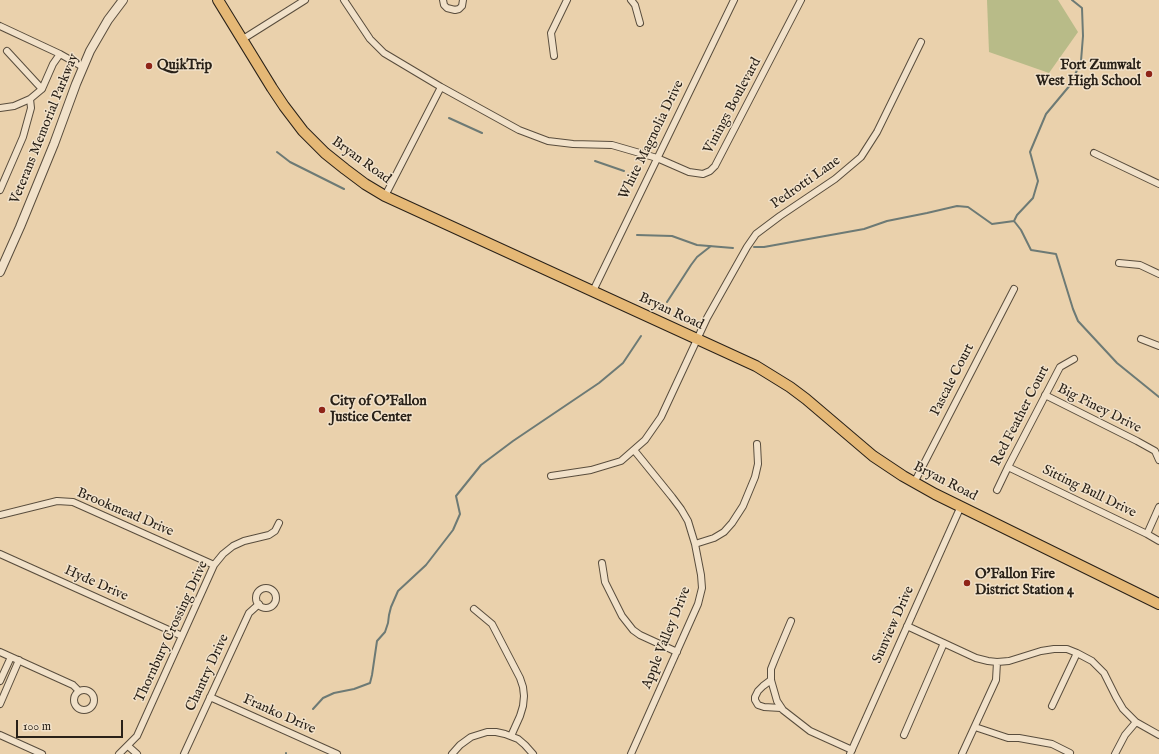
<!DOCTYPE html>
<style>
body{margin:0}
#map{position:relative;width:1159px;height:754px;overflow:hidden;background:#ead1ac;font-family:"IM FELL English",serif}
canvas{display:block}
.scale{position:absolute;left:16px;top:720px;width:107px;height:18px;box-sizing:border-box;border:2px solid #292118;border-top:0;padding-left:5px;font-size:12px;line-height:14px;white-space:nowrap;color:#292118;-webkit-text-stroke:3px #f1e1c9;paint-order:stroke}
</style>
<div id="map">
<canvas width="1159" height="754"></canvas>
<div class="scale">100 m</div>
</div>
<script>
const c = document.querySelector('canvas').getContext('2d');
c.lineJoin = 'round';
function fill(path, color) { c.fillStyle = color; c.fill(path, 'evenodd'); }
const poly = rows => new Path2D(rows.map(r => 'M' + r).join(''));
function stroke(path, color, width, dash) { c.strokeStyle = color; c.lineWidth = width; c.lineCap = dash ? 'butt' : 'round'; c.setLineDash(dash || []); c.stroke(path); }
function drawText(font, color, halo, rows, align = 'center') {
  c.font = font + ' "IM FELL English",serif'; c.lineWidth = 3; c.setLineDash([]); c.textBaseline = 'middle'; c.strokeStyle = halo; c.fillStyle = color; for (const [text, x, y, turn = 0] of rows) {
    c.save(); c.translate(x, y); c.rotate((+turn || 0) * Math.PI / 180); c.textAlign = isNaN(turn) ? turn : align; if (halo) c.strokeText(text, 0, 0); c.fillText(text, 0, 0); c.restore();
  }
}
fill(poly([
 [987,0,1058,0,1078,32,1049,73,989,52]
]), '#b8bb88');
stroke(poly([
 [449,118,482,133],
 [277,152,290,162,344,189],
 [595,161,624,171],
 [1014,221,1017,215,1033,198,1038,181,1030,152,1046,114,1071,84,1081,61,1083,36,1082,8,1072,0],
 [1014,221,1021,230,1031,250,1056,254,1073,309,1078,321,1117,363,1159,397],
 [637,235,672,236,697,245,733,248],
 [754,247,764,247,864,229,887,221,927,213,957,206,968,207,992,224,1014,221],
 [667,302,691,265,697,257,711,246],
 [313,709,323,698,334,693,354,689,370,683,372,675,377,641,385,632,388,623,389,615,391,607,398,591,426,565,453,530,460,514,456,496,481,465,513,441,599,383,623,363,641,336],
 [286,754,286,753]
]), '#6d7a75', 2);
const minor = poly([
 [344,0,370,39,384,53,441,87,519,130,548,141,573,144,612,145,657,158,689,172,703,174,710,171,715,166,801,0],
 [443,0,444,5,447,8,455,10,459,9,462,6,463,0],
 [631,0,635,5,640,23],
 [0,26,60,54,83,67],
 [243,39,305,0],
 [7,51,42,89],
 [554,56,551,33,567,0],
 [0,108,14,106,30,99],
 [1094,153,1159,184],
 [0,190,23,137,31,108,30,99,42,89,53,64,60,54],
 [385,196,441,87],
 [1119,263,1140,265,1159,274],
 [593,291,734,0],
 [1141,339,1159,346],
 [1045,395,1137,441,1155,451,1159,460],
 [1008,467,1147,534,1159,541],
 [551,476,591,470,621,461,645,440,661,417,707,318,747,247,756,234,780,216,835,179,861,157,877,132,921,42],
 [914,483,1014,289],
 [997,490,1008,467,1060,367,1074,359],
 [0,515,57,501,73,502,214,565],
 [1147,534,1159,507],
 [695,544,714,538,724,532,732,523,743,506,755,477,758,464,757,444],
 [0,554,182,636],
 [602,563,605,582,622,616,633,630,640,635,677,652],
 '256 598a10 10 0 1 1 20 0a10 10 0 1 1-20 0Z',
 [474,609,492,624,520,678,523,687,524,696,523,706,520,716,511,736],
 [791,621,775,659,771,669,771,680,777,701,783,710,810,731,852,750],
 [907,626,976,658,988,661,997,662,1009,661,1041,651,1054,649,1067,649,1077,653,1092,661,1104,673,1116,697,1123,709,1136,722,1159,735],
 [0,652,73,685,79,691],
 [771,680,763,686,758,691,755,697,755,700,758,705,764,707,781,708],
 [0,681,11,657],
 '74 700a10 10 0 1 1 20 0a10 10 0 1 1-20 0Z',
 [210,697,337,754],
 [0,704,19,660],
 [1052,706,1077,653],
 [975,727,1008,738,1019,738,1052,744,1070,753],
 [0,735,42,754],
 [904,735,944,643],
 [128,746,137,754],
 [119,754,137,736,214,565,223,554,233,546,244,541,269,535,275,531,279,523],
 [184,754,249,613,259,604],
 [452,754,460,745,471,737,487,732,496,732,505,734,518,739,525,745,533,754],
 [631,754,698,604,702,588,701,575,695,544,688,521,681,509,672,497,634,450],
 [850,754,961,506],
 [962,754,996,680,997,662],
 [1115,754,1125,735,1136,722]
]);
const tertiary = poly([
 [0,272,20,227,54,144,76,84,90,51,108,20,123,0]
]);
const primary = poly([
 [218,0,272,88,284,106,303,131,325,153,345,169,365,184,385,196,756,366,790,387,806,399,873,456,903,476,935,494,1159,604]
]);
stroke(minor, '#594d3d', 8);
stroke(tertiary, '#594d3d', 10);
stroke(primary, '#292118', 12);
stroke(minor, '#f1e1c9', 6);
stroke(tertiary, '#f1e1c9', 8);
stroke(primary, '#e5b876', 10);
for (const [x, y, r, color] of [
 [149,66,4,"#8f2418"],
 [1149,74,4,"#8f2418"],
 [322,410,4,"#8f2418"],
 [967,583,4,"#8f2418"]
]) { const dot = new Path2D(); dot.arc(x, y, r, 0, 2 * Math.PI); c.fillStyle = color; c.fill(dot); stroke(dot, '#f1e1c9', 1.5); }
drawText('bold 14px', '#292118', '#f1e1c9', [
 ["QuikTrip",157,66],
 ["Fort Zumwalt",1141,66,"right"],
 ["West High School",1141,82,"right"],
 ["City of O'Fallon",330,402],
 ["Justice Center",330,418],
 ["O'Fallon Fire",975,575],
 ["District Station 4",975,591]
], 'left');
drawText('14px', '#292118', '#f1e1c9', [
 ["Vinings Boulevard",733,106,-62],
 ["Veterans Memorial Parkway",45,129,-68],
 ["White Magnolia Drive",652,140,-64],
 ["Bryan Road",361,161,36],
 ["Pedrotti Lane",806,183,-35],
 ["Bryan Road",671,312,25],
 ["Pascale Court",953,380,-63],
 ["Big Piney Drive",1099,409,27],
 ["Red Feather Court",1021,416,-63],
 ["Bryan Road",945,482,27],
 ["Sitting Bull Drive",1089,492,26],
 ["Brookmead Drive",125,513,23],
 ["Hyde Drive",96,584,24],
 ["Sunview Drive",894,625,-66],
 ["Thornbury Crossing Drive",172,632,-65],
 ["Apple Valley Drive",667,638,-68],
 ["Chantry Drive",208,673,-65],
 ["Franko Drive",279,715,24]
]);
</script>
